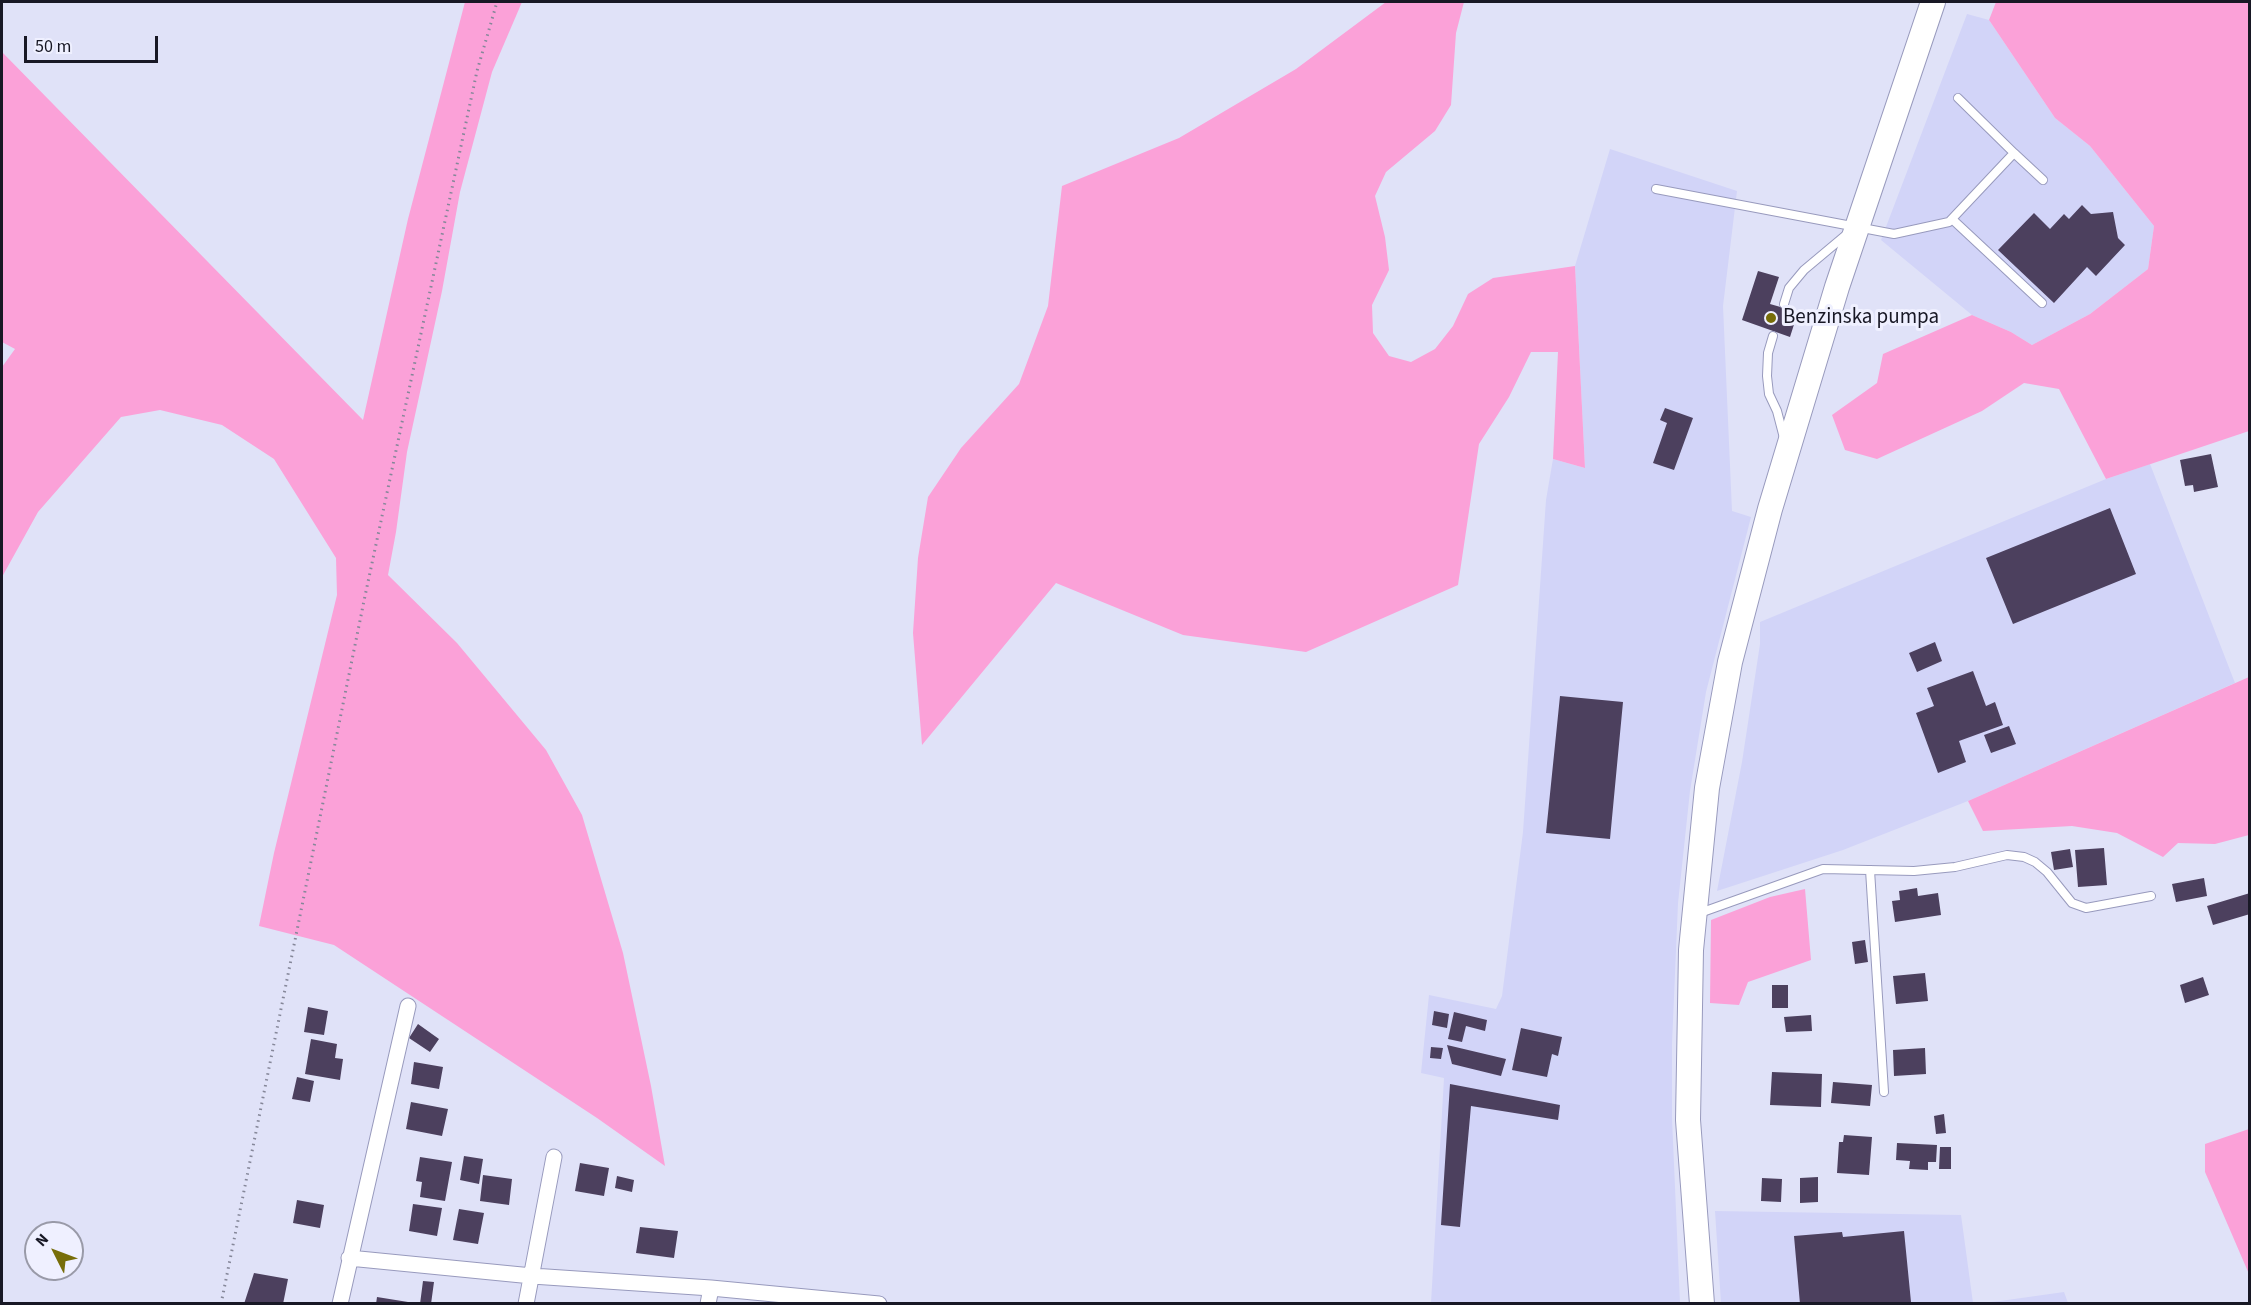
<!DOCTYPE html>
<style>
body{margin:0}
#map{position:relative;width:2251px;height:1305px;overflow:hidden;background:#e0e2f8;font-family:"Source Sans 3",sans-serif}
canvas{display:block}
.frame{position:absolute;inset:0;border:3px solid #181825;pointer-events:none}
.north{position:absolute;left:24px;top:1221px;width:60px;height:60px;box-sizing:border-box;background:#eff0ff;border:2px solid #999aa8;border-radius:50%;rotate:312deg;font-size:16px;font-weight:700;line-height:24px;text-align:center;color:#181825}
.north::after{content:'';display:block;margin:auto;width:21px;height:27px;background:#776d09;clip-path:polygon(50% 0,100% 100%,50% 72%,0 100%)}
.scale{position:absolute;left:24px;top:36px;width:134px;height:27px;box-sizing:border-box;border:3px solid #181825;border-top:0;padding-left:8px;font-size:18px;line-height:21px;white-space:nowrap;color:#181825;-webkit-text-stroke:4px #eff0ff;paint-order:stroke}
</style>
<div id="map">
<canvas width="2251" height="1305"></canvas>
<div class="frame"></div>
<div class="north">N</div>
<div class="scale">50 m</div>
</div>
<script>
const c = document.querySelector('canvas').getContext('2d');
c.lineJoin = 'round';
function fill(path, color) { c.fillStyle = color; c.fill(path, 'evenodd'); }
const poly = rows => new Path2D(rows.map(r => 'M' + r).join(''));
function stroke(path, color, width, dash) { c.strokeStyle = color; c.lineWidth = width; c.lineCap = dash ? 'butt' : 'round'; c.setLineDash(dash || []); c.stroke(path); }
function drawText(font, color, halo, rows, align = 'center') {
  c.font = font + ' "Source Sans 3",sans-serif'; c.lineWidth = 6; c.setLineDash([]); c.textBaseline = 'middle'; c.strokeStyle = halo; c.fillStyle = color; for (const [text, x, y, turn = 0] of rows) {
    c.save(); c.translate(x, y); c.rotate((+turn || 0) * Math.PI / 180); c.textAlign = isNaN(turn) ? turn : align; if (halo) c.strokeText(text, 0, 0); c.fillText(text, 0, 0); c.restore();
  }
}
fill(poly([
 [1967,14,1989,20,2055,118,2090,146,2154,226,2148,269,2090,314,2032,345,2011,332,1972,315,1881,240],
 [1610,149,1737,191,1723,306,1732,511,1751,517,1706,692,1690,791,1678,903,1672,1044,1672,1118,1680,1303,1431,1303,1444,1078,1421,1073,1429,995,1496,1009,1502,996,1523,832,1546,500,1553,459,1585,468,1575,266],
 [2150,464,2235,683,1968,801,1843,850,1717,891,1742,762,1760,644,1760,622,2106,479],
 [1715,1211,1961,1215,1973,1303,1721,1303],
 [2064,1292,2068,1303,1979,1303,2000,1301]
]), '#d2d4f8');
fill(poly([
 [465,2,522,2,492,72,460,192,442,291,407,452,396,532,388,575,457,643,546,750,582,815,623,953,651,1086,665,1166,597,1118,334,945,259,926,274,853,337,595,336,558,274,459,222,425,160,410,121,417,38,512,2,577,2,367,15,349,2,342,2,52,363,420,408,219],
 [1386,2,1464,2,1456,33,1451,105,1435,131,1386,172,1375,196,1385,237,1389,270,1372,305,1373,333,1389,356,1411,362,1435,349,1453,326,1468,294,1493,278,1575,266,1585,468,1553,459,1558,352,1531,352,1509,397,1479,444,1458,585,1306,652,1183,635,1056,583,922,745,913,633,918,558,928,497,961,448,1019,384,1048,306,1062,186,1179,138,1296,69],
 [1996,2,2249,2,2249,431,2106,479,2059,389,2024,383,1982,411,1877,459,1845,450,1832,415,1877,383,1883,354,1972,315,2011,332,2032,345,2090,314,2148,269,2154,226,2090,146,2055,118,1989,20],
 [2249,677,2249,835,2215,844,2178,843,2163,857,2117,833,2072,826,1983,831,1968,801],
 [1805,889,1811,960,1748,982,1739,1005,1710,1003,1711,920,1770,897],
 [2249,1129,2250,1129,2249,1274,2205,1172,2205,1144]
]), '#fba1d8');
fill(poly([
 [2082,205,2091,214,2113,212,2118,238,2125,245,2096,276,2087,267,2054,303,1998,250,2034,213,2050,229,2064,214,2069,219],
 [1758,271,1779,277,1770,304,1798,312,1790,337,1742,320],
 [1665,408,1693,418,1674,470,1653,463,1667,423,1660,420],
 [2211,454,2218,487,2194,492,2193,485,2185,486,2180,460],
 [2110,508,2136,574,2013,624,1986,558],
 [1935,642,1942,661,1917,672,1909,653],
 [1973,671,1986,706,1995,702,2003,725,1959,741,1966,762,1938,773,1916,713,1934,706,1927,688],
 [1560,696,1623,702,1610,839,1546,833],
 [2009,726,2016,744,1991,753,1984,735],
 [2104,848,2107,885,2078,887,2075,850],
 [2070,849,2073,867,2054,870,2051,852],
 [2204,878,2207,896,2176,902,2172,884],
 [1917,888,1918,896,1938,893,1941,915,1895,922,1892,901,1900,900,1899,891],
 [2250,893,2250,914,2213,925,2207,906],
 [1865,940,1868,962,1855,964,1852,942],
 [1925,973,1928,1001,1896,1004,1893,976],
 [2203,977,2209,995,2185,1003,2180,985],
 [1772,985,1788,985,1788,1008,1772,1008],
 [308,1007,328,1011,324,1035,304,1032],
 [1434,1011,1449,1014,1447,1028,1432,1025],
 [1454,1012,1487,1020,1485,1031,1466,1026,1462,1042,1448,1039],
 [1811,1015,1812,1031,1786,1032,1784,1017],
 [418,1024,439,1039,430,1052,409,1038],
 [1521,1028,1562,1037,1558,1056,1552,1054,1547,1077,1512,1070],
 [311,1039,337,1044,335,1058,343,1059,340,1080,305,1074],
 [1447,1045,1506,1059,1501,1076,1452,1064],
 [1431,1047,1443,1048,1441,1059,1430,1058],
 [1925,1048,1926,1074,1894,1076,1893,1050],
 [414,1062,443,1067,439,1089,411,1084],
 [1772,1072,1822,1074,1821,1107,1770,1105],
 [297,1077,314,1081,310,1102,292,1099],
 [1833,1082,1872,1085,1870,1106,1831,1103],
 [1450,1084,1560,1105,1558,1120,1471,1106,1460,1227,1441,1225],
 [411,1102,448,1109,442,1136,406,1129],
 [1944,1114,1946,1133,1936,1134,1934,1116],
 [1844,1135,1872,1137,1869,1175,1837,1173,1839,1142,1843,1142],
 [1897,1143,1937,1145,1936,1162,1928,1162,1928,1170,1909,1169,1910,1161,1896,1160],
 [1940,1147,1951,1147,1951,1169,1939,1169],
 [464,1156,483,1159,479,1184,460,1180],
 [420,1157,452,1162,445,1201,420,1197,422,1182,416,1181],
 [580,1163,609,1168,604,1196,575,1191],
 [483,1175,512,1179,509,1205,480,1201],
 [617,1176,634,1180,632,1192,615,1188],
 [1818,1177,1818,1202,1800,1203,1800,1178],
 [1762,1178,1782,1179,1781,1202,1761,1201],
 [297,1200,324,1205,320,1228,293,1223],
 [413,1204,442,1208,437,1236,409,1231],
 [459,1209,484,1213,478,1244,453,1240],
 [640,1227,678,1231,674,1258,636,1253],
 [1904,1231,1911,1302,1800,1304,1794,1236,1842,1232,1843,1237],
 [254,1273,288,1279,283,1304,244,1304],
 [423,1281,434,1282,431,1304,420,1304],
 [377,1297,408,1302,408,1304,376,1304]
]), '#4c405e');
const service = poly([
 [2014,153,2043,180],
 [1656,189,1894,234,1949,222,2014,153,1958,98],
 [1952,219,2042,303],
 [1784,304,1789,288,1804,270,1847,234],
 [1773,336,1768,353,1767,376,1769,394,1777,411,1784,438],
 [1870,870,1884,1092],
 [1697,914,1823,869,1914,871,1955,867,2007,855,2024,857,2035,862,2047,872,2072,903,2086,908,2151,896]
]);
const minor = poly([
 [349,1258,532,1276,711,1288,879,1304],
 [340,1304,408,1006],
 [526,1304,554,1157],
 [708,1304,711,1288]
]);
const primary = poly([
 [1702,1304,1688,1120,1691,950,1707,788,1730,662,1770,509,1837,287,1933,2]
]);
stroke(service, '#989abd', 10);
stroke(minor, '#989abd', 17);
stroke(primary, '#989abd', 26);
stroke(poly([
 [221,1304,365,596,477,71,497,2]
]), '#858799', 3, [1.5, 4.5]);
stroke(service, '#fff', 8);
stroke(minor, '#fff', 15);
stroke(primary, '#fff', 24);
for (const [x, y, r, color] of [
 [1771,318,6,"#776d09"]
]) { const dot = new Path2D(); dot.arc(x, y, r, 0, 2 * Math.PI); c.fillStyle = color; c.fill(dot); stroke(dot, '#eff0ff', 2); }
drawText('21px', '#181825', '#eff0ff', [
 ["Benzinska pumpa",1783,318]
], 'left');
</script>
